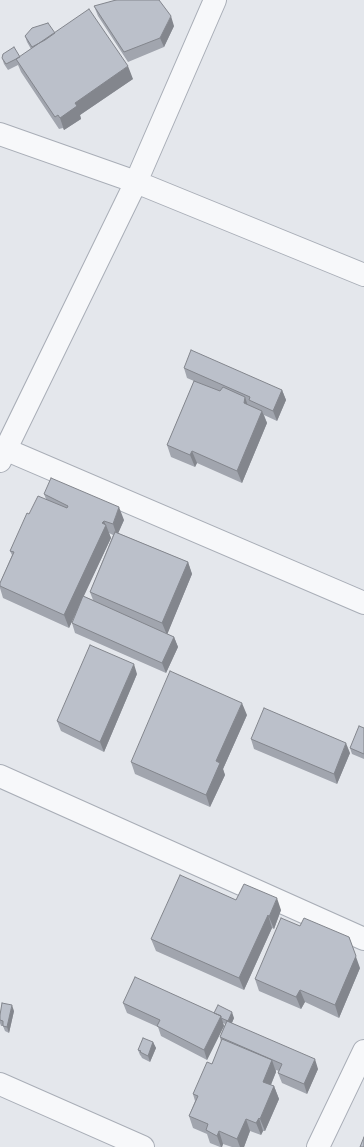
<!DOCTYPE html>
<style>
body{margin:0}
canvas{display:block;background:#e4e7ec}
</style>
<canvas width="364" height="1147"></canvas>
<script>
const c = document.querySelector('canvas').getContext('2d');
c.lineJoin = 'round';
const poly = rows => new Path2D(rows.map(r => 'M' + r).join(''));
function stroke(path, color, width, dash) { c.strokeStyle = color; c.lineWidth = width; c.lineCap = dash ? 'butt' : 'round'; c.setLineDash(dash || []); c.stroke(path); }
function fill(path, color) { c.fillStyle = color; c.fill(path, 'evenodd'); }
const minor = poly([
 [0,134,136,182,364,275],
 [0,447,364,603],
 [0,461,136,182,215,0],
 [0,776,364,939],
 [0,1084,143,1147],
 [318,1147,364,1051]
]);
stroke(minor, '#a9aeb7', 24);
stroke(minor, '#f7f8fa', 22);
fill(poly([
 [94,6,174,26,164,47,128,62,98,16],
 [55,33,133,79,80,115,81,119,64,130,63,128,59,129,21,72,18,65,8,70,4,64,2,58,20,57,31,49,27,42,25,36],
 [184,368,282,390,286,400,277,421,264,415,267,423,242,483,197,463,195,467,171,457,167,445,194,381,187,378],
 [44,494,124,520,118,533,188,562,192,574,167,634,174,637,178,647,166,673,75,633,72,623,82,598,69,628,3,598,0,588,0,583,12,555,10,551,29,514,46,499],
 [109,533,113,535,90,592,93,600,83,596,111,538],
 [137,674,104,752,61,731,57,721],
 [247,715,223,769,225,775,210,807,135,774,131,762],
 [364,728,364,759,352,754,350,748],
 [251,739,350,753,337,784,254,749],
 [236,900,281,910,274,929,272,928,244,990,156,951,151,939],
 [360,968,339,1018,305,1002,301,1009,259,991,255,979],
 [123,1003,214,1013,234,1018,232,1023,318,1069,307,1094,282,1083,278,1073,279,1071,276,1070,276,1072,271,1085,274,1086,279,1099,265,1131,263,1131,261,1135,250,1131,244,1147,232,1147,223,1144,222,1147,220,1147,210,1143,207,1134,193,1128,189,1116,195,1101,193,1094,212,1064,221,1042,220,1037,225,1024,223,1023,224,1026,207,1060,161,1036,158,1027,127,1013],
 [14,1011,9,1033,5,1031,3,1026,1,1026,0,1023,0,1015],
 [153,1042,156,1048,150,1062,142,1058,141,1056,140,1055,138,1050]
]), '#a1a5ae');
fill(poly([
 [171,16,174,26,164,47,160,38],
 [128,66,133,79,80,115,81,119,64,130,60,118,75,103],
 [282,390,286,400,277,421,273,411],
 [245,397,249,409,244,403],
 [262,411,267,423,242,483,237,471],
 [192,451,197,463,195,467,190,455],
 [119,507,124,520,117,536,113,524],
 [104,521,106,526,106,525,111,538,69,628,64,615,102,523],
 [188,562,192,574,167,635,162,623],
 [174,637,178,647,166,673,162,663],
 [134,664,137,674,104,752,100,742],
 [242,703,247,715,223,769,225,775,210,807,206,795,216,761],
 [346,743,350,753,337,784,334,774],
 [277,898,281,910,274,929,269,917],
 [268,915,272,928,244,990,239,978],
 [349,937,360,968,339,1018,335,1005],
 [300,990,305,1002,301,1009,296,997],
 [12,1005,14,1011,9,1033,7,1027],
 [232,1012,234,1018,230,1027,228,1021],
 [221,1016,224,1026,207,1060,204,1050],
 [153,1042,156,1048,150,1062,148,1056],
 [315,1059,318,1069,307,1094,304,1084],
 [272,1060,276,1072,267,1094,263,1082],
 [274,1086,279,1099,265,1131,260,1119],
 [259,1118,263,1131,261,1135,256,1123],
 [246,1119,250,1131,244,1147,240,1147,237,1139],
 [219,1131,223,1144,222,1147,221,1147,217,1136]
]), '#83868d');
const building = poly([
 [116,0,159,0,171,16,160,38,124,52,94,6,116,0],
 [89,9,128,66,75,103,77,106,60,118,58,115,55,117,16,59,89,9],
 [48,23,55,33,45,40,32,47,25,36,32,28,48,23],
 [14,47,20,57,6,64,2,58,3,54,14,47],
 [191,350,282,390,273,411,249,400,250,397,184,368,191,350],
 [194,381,220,391,223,387,245,397,244,403,262,411,237,471,192,451,190,455,167,445,194,381],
 [51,478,119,507,113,524,104,521,102,523,106,525,64,615,0,586,0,583,14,552,10,551,27,513,29,514,38,496,67,508,68,506,44,494,51,478],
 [115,532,188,562,162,623,90,592,115,532],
 [83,596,174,637,162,663,72,623,83,596],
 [90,645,134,664,100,742,57,721,90,645],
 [170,671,242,703,216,761,220,763,206,795,131,762,170,671],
 [264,708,346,743,334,774,251,739,264,708],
 [359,726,364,728,364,754,350,748,359,726],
 [180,875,236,900,244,884,277,898,269,917,268,915,239,978,151,939,180,875],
 [281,918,300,926,304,918,349,937,356,956,335,1005,300,990,296,997,255,979,281,918],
 [135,977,221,1016,204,1050,157,1026,160,1020,123,1003,135,977],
 [2,1003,12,1005,7,1027,3,1026,3,1021,0,1020,0,1015,2,1003],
 [218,1005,232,1012,228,1021,221,1018,221,1016,214,1013,218,1005],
 [227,1021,315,1059,304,1084,278,1073,282,1064,220,1037,227,1021],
 [143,1038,153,1042,148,1056,140,1052,141,1051,138,1050,143,1038],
 [222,1039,272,1060,263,1082,274,1086,260,1119,259,1118,256,1123,246,1119,237,1139,219,1131,217,1136,206,1130,208,1124,189,1116,198,1096,193,1094,207,1062,212,1064,222,1039],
 [364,1137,364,1147,360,1147,364,1137]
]);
fill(building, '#bbc0ca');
stroke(building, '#83868d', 1);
</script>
